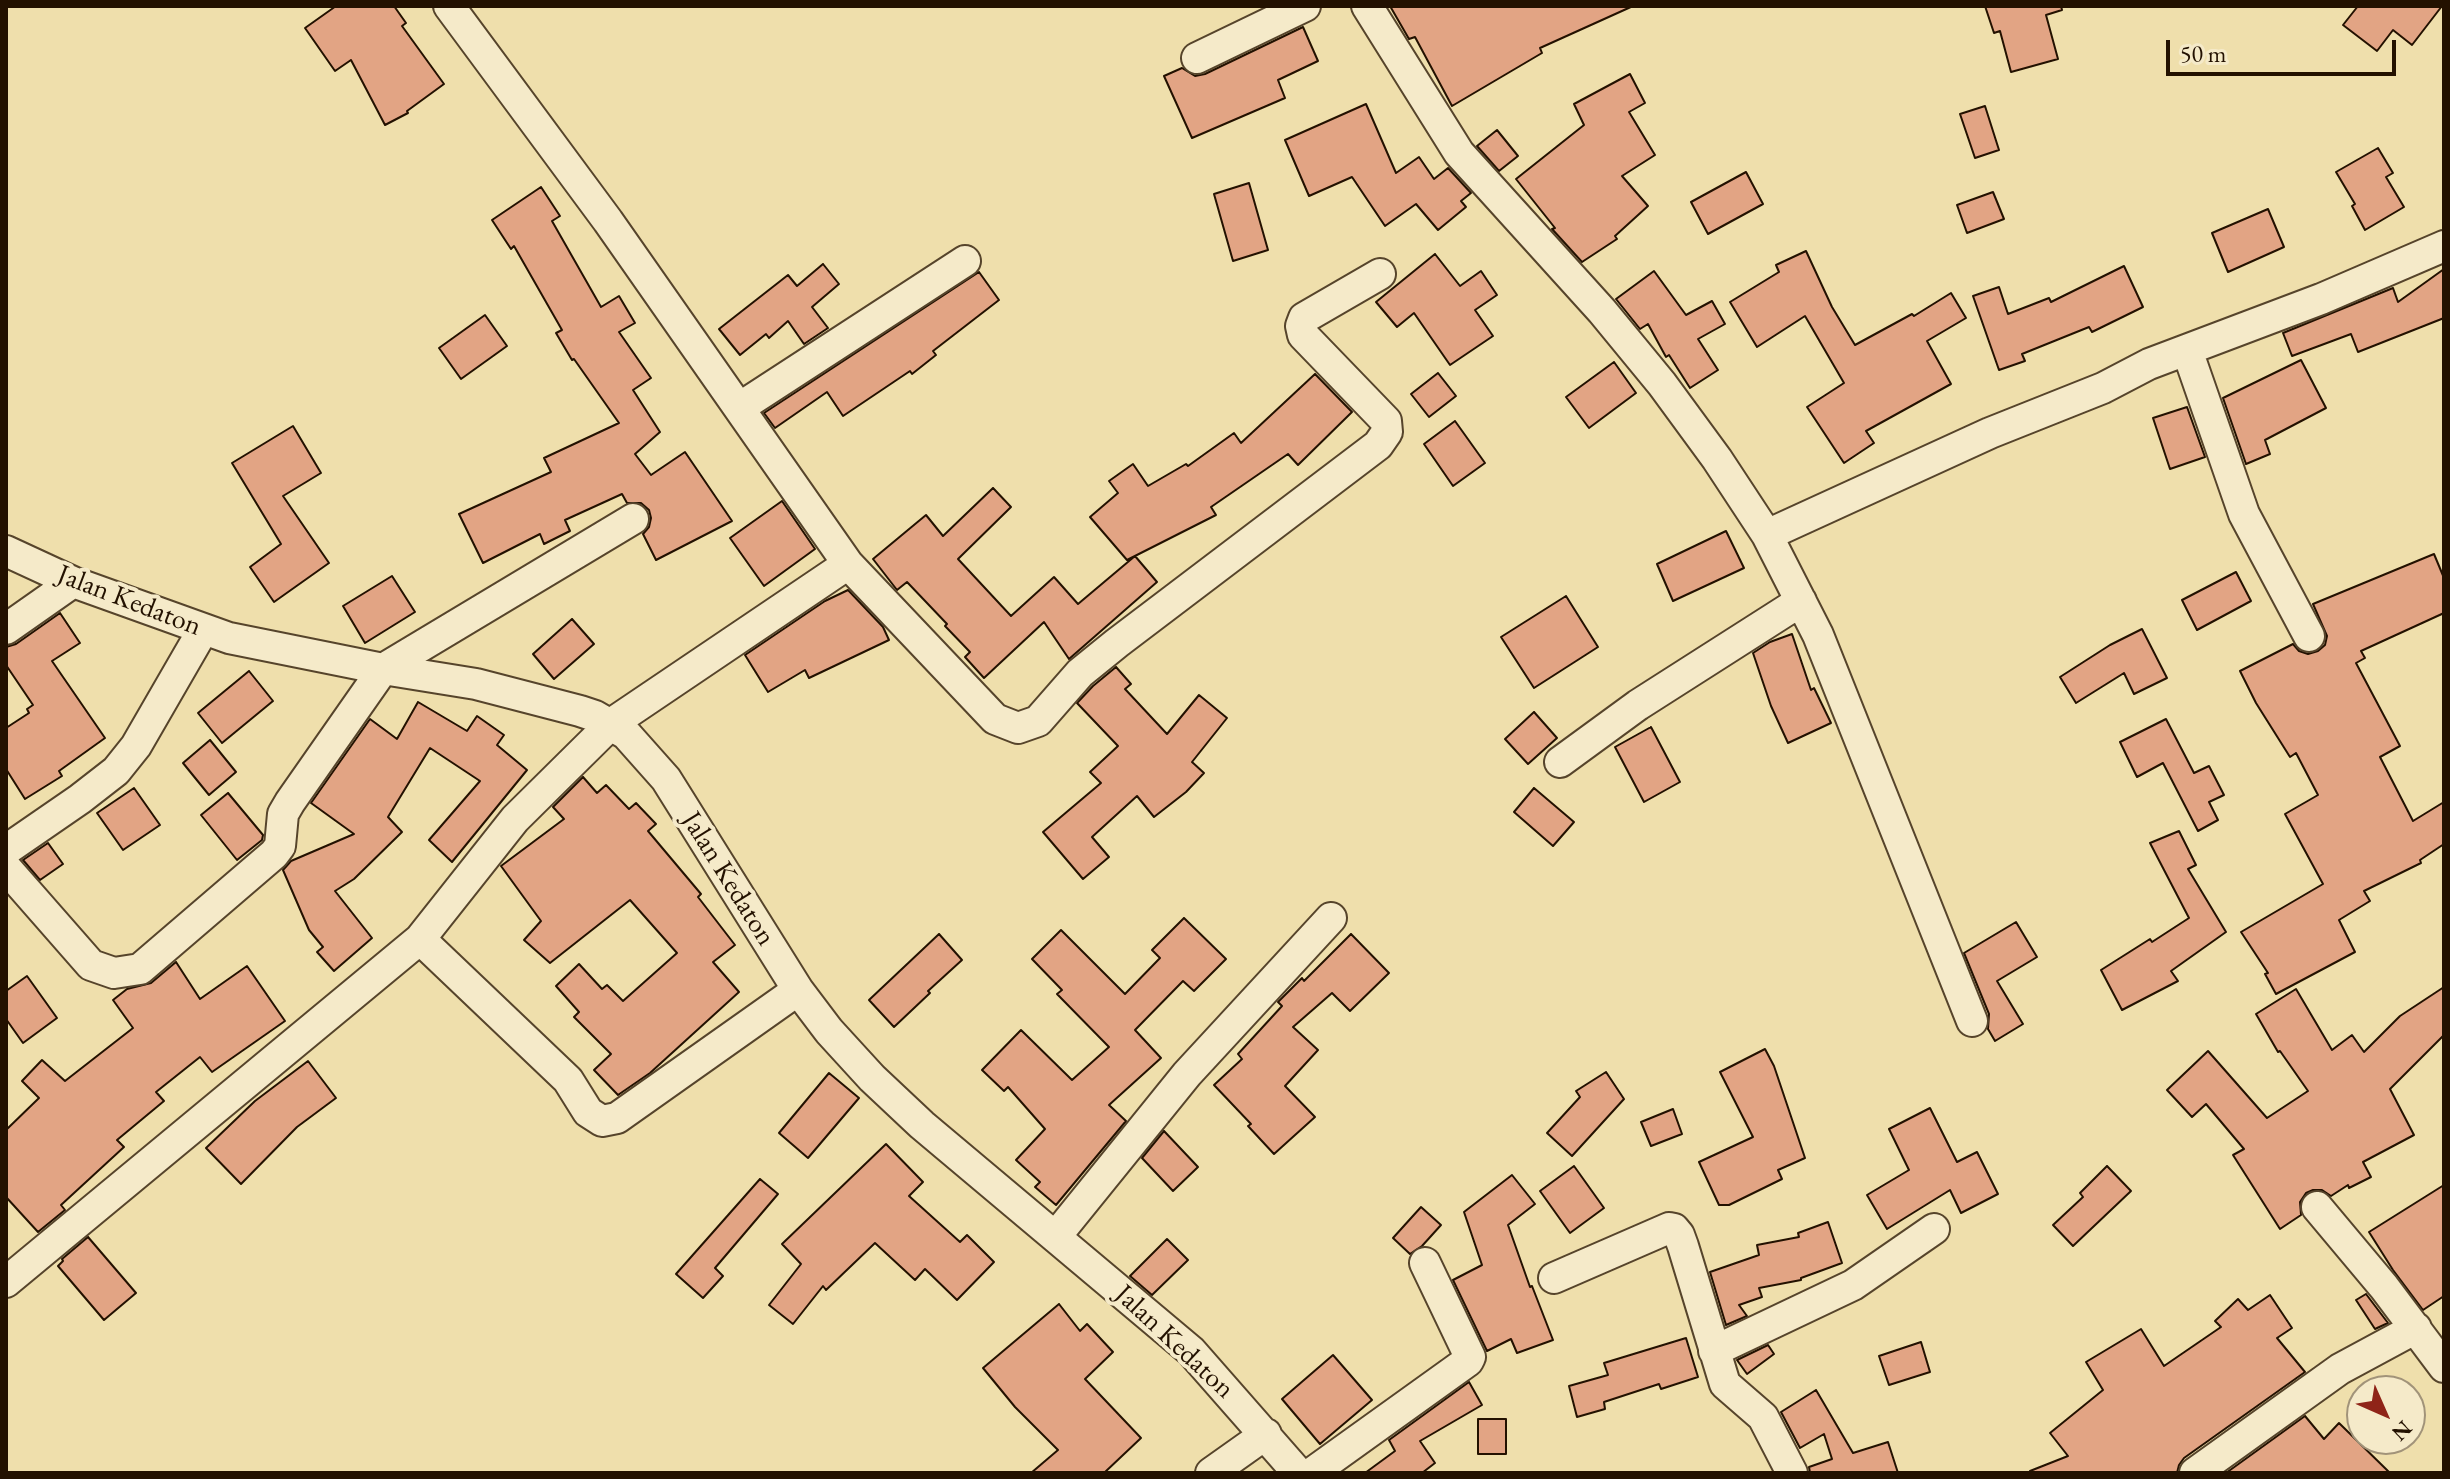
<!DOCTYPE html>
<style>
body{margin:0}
#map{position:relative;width:2450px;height:1479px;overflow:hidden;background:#efdfac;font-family:"EB Garamond",serif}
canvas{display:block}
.frame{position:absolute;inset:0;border:8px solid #231100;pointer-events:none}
.north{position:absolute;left:2346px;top:1375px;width:80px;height:80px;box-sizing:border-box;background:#f5eac9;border:2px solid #a19379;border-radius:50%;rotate:135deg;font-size:22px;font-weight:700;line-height:32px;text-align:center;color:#231100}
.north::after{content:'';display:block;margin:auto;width:28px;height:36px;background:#8f2418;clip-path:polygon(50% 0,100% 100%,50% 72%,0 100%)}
.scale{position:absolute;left:2166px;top:40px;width:230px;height:36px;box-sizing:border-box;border:4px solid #231100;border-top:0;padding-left:10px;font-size:24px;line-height:28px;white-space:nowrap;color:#231100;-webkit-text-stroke:6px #f5eac9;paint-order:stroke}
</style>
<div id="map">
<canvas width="2450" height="1479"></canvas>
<div class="frame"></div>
<div class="north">N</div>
<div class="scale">50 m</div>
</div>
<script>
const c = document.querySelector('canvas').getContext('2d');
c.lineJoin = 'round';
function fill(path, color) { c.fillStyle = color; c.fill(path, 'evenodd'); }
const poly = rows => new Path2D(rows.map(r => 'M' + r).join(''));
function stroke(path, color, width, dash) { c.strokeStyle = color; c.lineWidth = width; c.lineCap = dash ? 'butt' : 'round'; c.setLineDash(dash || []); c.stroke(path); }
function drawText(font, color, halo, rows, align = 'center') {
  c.font = font + ' "EB Garamond",serif'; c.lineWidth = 8; c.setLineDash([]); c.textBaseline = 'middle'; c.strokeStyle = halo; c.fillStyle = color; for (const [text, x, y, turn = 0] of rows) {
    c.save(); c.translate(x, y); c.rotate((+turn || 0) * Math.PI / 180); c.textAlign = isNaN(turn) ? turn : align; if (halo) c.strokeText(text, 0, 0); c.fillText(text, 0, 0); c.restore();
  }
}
const building = poly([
 [336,6,394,6,406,23,402,26,444,84,407,111,408,113,385,125,351,60,335,71,305,28,336,6],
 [1390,6,1633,6,1540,48,1542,53,1452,106,1415,37,1409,39,1390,6],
 [1985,6,2061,6,2062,10,2046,15,2058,59,2011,72,2000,31,1994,33,1985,6],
 [2358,6,2442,6,2412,45,2393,30,2377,51,2343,25,2358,6],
 [1303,27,1318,61,1278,80,1285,98,1192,138,1164,76,1182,68,1195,76,1205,74,1303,27],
 [1630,74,1645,103,1629,112,1655,155,1622,176,1648,206,1615,236,1617,239,1582,262,1552,229,1555,228,1516,179,1584,125,1574,104,1630,74],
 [1366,104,1396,173,1419,157,1434,179,1448,168,1471,193,1461,201,1466,207,1438,230,1416,204,1385,226,1352,177,1309,196,1285,140,1366,104],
 [1985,106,1999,150,1975,158,1960,114,1985,106],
 [1497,130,1518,156,1499,171,1477,146,1497,130],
 [2378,148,2393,173,2386,177,2404,207,2365,230,2352,206,2355,204,2336,172,2378,148],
 [1746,172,1763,204,1708,234,1691,202,1746,172],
 [1249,183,1268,250,1233,261,1214,194,1249,183],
 [541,187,560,216,552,221,601,307,619,296,635,323,619,332,651,378,633,390,660,432,635,454,651,475,685,452,732,521,656,560,643,534,649,527,651,518,649,510,641,503,627,503,622,494,565,520,570,531,544,544,540,534,483,563,459,514,551,472,544,458,619,423,574,359,572,360,556,333,562,330,514,246,511,249,492,220,541,187],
 [1993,192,2004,219,1967,233,1957,205,1993,192],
 [2268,209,2284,247,2228,272,2212,233,2268,209],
 [1806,251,1832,307,1855,345,1912,314,1914,316,1951,293,1966,318,1927,341,1951,384,1866,431,1874,443,1844,463,1807,407,1844,383,1805,316,1757,347,1730,302,1779,272,1776,265,1806,251],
 [1435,254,1460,286,1481,271,1497,295,1475,310,1493,336,1450,365,1414,313,1397,327,1376,302,1435,254],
 [823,264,839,284,812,307,828,328,804,344,788,321,769,338,766,334,740,355,719,329,788,275,797,286,823,264],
 [2124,266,2143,307,2092,332,2089,327,2022,354,2025,361,1999,370,1973,296,1999,287,2008,314,2049,298,2051,302,2124,266],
 [2444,269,2444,318,2358,352,2351,334,2292,356,2283,333,2393,288,2398,302,2444,269],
 [1654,271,1686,315,1712,301,1725,324,1698,339,1718,370,1690,388,1669,355,1666,357,1648,324,1640,329,1616,299,1654,271],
 [979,272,999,300,933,351,936,355,912,374,910,371,843,416,827,392,775,428,764,413,979,272],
 [485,315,507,346,461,379,439,348,485,315],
 [2301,360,2326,408,2265,440,2270,454,2246,464,2223,398,2301,360],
 [1614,362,1636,393,1589,428,1566,397,1614,362],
 [1438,373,1456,396,1429,417,1411,394,1438,373],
 [1315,374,1352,412,1298,465,1288,454,1211,507,1216,515,1127,560,1090,517,1118,493,1109,481,1133,464,1148,486,1186,464,1188,466,1234,433,1241,443,1315,374],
 [2187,407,2205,457,2170,469,2153,418,2187,407],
 [1455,421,1485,463,1453,486,1424,444,1455,421],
 [293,426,321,473,283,496,329,563,274,602,250,567,281,544,232,463,293,426],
 [993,488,1011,507,958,559,1011,616,1054,577,1078,604,1135,556,1157,582,1069,659,1044,622,984,678,965,657,970,652,945,626,947,624,907,582,897,590,873,559,926,515,943,536,993,488],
 [782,501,815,549,764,586,730,538,782,501],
 [1726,531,1744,568,1673,601,1657,564,1726,531],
 [2434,554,2444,578,2444,613,2361,651,2365,658,2356,663,2400,746,2380,757,2413,821,2444,802,2444,844,2420,860,2421,863,2364,891,2370,901,2339,920,2355,952,2276,994,2265,974,2268,973,2241,932,2323,884,2285,814,2318,795,2296,753,2290,757,2256,703,2240,671,2293,644,2299,651,2308,654,2318,651,2325,645,2327,636,2313,604,2434,554],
 [2236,572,2251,601,2197,630,2182,600,2236,572],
 [392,576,415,612,365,643,343,606,392,576],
 [848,590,883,627,889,640,809,678,805,670,768,692,745,655,825,601,848,590],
 [1566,596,1598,647,1534,688,1501,637,1566,596],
 [60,613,80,643,52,661,105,738,59,771,62,776,25,799,6,769,6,728,29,713,27,709,33,705,6,665,6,647,16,644,60,613],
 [572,619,594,644,554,679,533,654,572,619],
 [2142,629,2167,678,2134,694,2124,673,2076,703,2060,677,2110,645,2142,629],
 [1792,634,1811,690,1814,688,1831,723,1788,743,1771,706,1753,653,1770,642,1792,634],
 [1116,667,1131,684,1125,689,1167,734,1199,695,1227,718,1192,762,1204,773,1186,792,1154,817,1137,796,1092,837,1109,857,1083,879,1043,832,1101,783,1090,772,1118,746,1077,703,1093,686,1116,667],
 [249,671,273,701,222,743,198,713,249,671],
 [418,702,467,731,477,716,504,735,497,745,527,770,452,862,429,840,480,781,430,748,388,817,402,832,354,879,335,891,372,938,334,971,317,952,323,947,309,930,283,870,291,861,354,834,311,803,370,719,397,739,418,702],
 [1534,712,1557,738,1528,764,1505,739,1534,712],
 [2166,719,2194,773,2209,766,2224,795,2209,802,2218,820,2198,831,2163,763,2137,777,2120,742,2166,719],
 [1651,727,1680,782,1644,802,1615,747,1651,727],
 [210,740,236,772,209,795,183,763,210,740],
 [583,777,597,793,606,785,629,809,636,803,656,824,648,831,701,894,698,897,735,945,713,962,739,992,650,1073,618,1095,594,1070,611,1054,574,1017,579,1012,556,986,579,964,602,989,607,985,623,1001,677,953,630,900,550,963,524,940,541,921,501,866,564,819,553,807,583,777],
 [134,788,160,825,123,850,97,813,134,788],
 [1534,788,1574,822,1553,846,1514,812,1534,788],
 [228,793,263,835,262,840,237,860,201,815,228,793],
 [2179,831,2196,865,2188,869,2226,932,2171,971,2178,981,2122,1010,2101,970,2150,939,2152,942,2189,918,2150,843,2179,831],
 [48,843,63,864,40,880,23,860,48,843],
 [1184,918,1226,959,1194,991,1183,981,1135,1030,1161,1058,1109,1105,1126,1121,1056,1205,1035,1187,1040,1182,1016,1160,1045,1129,1008,1087,1004,1091,982,1070,1021,1030,1072,1080,1109,1047,1057,994,1062,990,1032,959,1061,930,1125,994,1160,958,1152,950,1184,918],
 [2016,922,2037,957,1997,981,2023,1024,1995,1041,1988,1029,1989,1014,1964,953,2016,922],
 [939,934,962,960,928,991,930,993,894,1027,869,1000,939,934],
 [1351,934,1389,973,1350,1011,1332,993,1293,1027,1318,1050,1285,1086,1315,1117,1274,1154,1248,1126,1251,1124,1214,1085,1242,1059,1238,1054,1282,1006,1278,1002,1302,978,1304,981,1351,934],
 [176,962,200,999,247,966,285,1021,212,1072,200,1057,156,1092,164,1101,117,1140,124,1147,61,1205,65,1210,38,1232,6,1197,6,1130,39,1098,22,1081,42,1060,65,1081,133,1028,113,1000,127,989,151,983,176,962],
 [27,976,57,1018,23,1043,6,1019,6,991,27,976],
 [2444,987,2444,1035,2390,1089,2414,1135,2363,1162,2371,1177,2349,1188,2348,1185,2331,1196,2322,1190,2313,1190,2306,1193,2300,1202,2301,1215,2280,1229,2233,1155,2244,1149,2206,1104,2192,1117,2167,1090,2208,1051,2267,1118,2308,1091,2280,1051,2278,1052,2256,1014,2296,989,2332,1050,2352,1035,2364,1052,2400,1016,2444,987],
 [1765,1049,1774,1066,1805,1158,1778,1170,1782,1179,1729,1205,1719,1205,1699,1162,1753,1137,1720,1072,1765,1049],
 [308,1061,336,1098,297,1127,241,1184,206,1148,255,1101,308,1061],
 [1606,1072,1624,1099,1572,1156,1547,1133,1580,1097,1576,1091,1606,1072],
 [829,1073,859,1098,808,1158,779,1133,829,1073],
 [1930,1108,1957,1162,1977,1152,1998,1194,1961,1213,1950,1190,1887,1229,1867,1195,1909,1170,1889,1129,1930,1108],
 [1673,1109,1682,1134,1651,1146,1641,1122,1673,1109],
 [1164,1131,1198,1167,1173,1191,1142,1158,1164,1131],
 [886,1144,923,1182,909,1196,960,1242,967,1235,994,1262,957,1300,925,1269,915,1280,875,1243,826,1290,823,1286,793,1324,769,1305,801,1264,782,1244,886,1144],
 [1574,1166,1604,1208,1570,1233,1540,1191,1574,1166],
 [2107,1166,2131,1191,2073,1246,2053,1225,2083,1197,2080,1193,2107,1166],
 [1512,1175,1535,1204,1508,1225,1530,1287,1532,1286,1553,1340,1517,1353,1511,1339,1487,1351,1453,1280,1482,1265,1464,1212,1512,1175],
 [760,1179,778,1194,715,1268,723,1276,703,1298,676,1274,760,1179],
 [2444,1185,2444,1296,2423,1310,2393,1270,2369,1232,2444,1185],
 [1421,1207,1441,1225,1422,1246,1410,1254,1393,1238,1421,1207],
 [1828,1222,1842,1263,1801,1278,1801,1280,1759,1288,1762,1297,1739,1305,1747,1316,1726,1325,1710,1272,1759,1255,1757,1245,1799,1237,1798,1233,1828,1222],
 [88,1237,136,1293,104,1320,58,1266,63,1261,62,1259,88,1237],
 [1167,1239,1188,1260,1152,1295,1130,1276,1167,1239],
 [2366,1294,2388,1323,2375,1329,2356,1300,2366,1294],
 [2270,1295,2292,1328,2277,1338,2305,1372,2184,1458,2179,1465,2177,1473,2030,1473,2030,1471,2068,1456,2050,1433,2103,1390,2086,1362,2141,1329,2164,1366,2221,1327,2215,1321,2238,1299,2248,1310,2270,1295],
 [1059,1304,1080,1331,1087,1324,1113,1352,1085,1379,1141,1438,1104,1473,1031,1473,1058,1450,1015,1407,983,1368,1059,1304],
 [1686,1338,1698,1377,1661,1389,1659,1384,1604,1402,1605,1409,1577,1417,1569,1386,1608,1375,1604,1363,1686,1338],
 [1921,1342,1930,1372,1889,1385,1879,1356,1921,1342],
 [1768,1345,1774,1354,1747,1374,1737,1360,1768,1345],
 [1333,1355,1372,1400,1320,1444,1282,1399,1333,1355],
 [1469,1382,1482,1405,1420,1441,1435,1463,1422,1473,1365,1473,1395,1451,1389,1440,1469,1382],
 [1816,1390,1853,1453,1888,1442,1898,1473,1810,1473,1809,1467,1832,1459,1824,1434,1800,1448,1781,1412,1816,1390],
 [2305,1416,2324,1439,2339,1423,2390,1473,2226,1473,2305,1416],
 [1478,1419,1506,1419,1506,1454,1478,1454,1478,1419]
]);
fill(building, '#e2a484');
stroke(building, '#231100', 2);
const minor = poly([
 [449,6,608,221,848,564],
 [1367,6,1459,153,1602,311,1662,384,1717,459,1767,535,1990,433,2103,388,2149,364,2321,299,2444,246],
 [1197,58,1305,6],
 [2187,350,2244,514,2309,636],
 [739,408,965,261],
 [1767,535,1818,635,1972,1021],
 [6,551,73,582,229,638,383,669,476,684,580,711,595,716,626,734,666,779,798,990,829,1031,872,1078,922,1125,1191,1351,1298,1473],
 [6,629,73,582],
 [1560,762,1638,705,1801,601],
 [6,850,80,799,116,771,136,746,203,630],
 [6,868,91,965,114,973,140,969,274,854,280,846,283,814,290,802,383,669,633,519],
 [420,939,568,1080,588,1112,602,1121,617,1118,798,990],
 [2317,1207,2384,1287,2444,1367],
 [1056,1236,1187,1074,1331,918],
 [1554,1278,1669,1228,1674,1229,1679,1235,1683,1246,1725,1384,1763,1417,1792,1473],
 [6,1282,420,939,515,819,611,724,848,564,995,719,1018,728,1038,721,1080,673,1117,643,1378,445,1387,432,1386,421,1303,335,1301,326,1304,318,1380,274],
 [1714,1351,1853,1285,1934,1229],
 [1211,1473,1266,1434],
 [1312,1473,1468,1361,1470,1357,1425,1263],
 [2195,1473,2340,1369,2416,1328]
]);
stroke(minor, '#56442b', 34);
stroke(minor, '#f5eac9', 30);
drawText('28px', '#231100', '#f5eac9', [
 ["Jalan Kedaton",129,601,21],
 ["Jalan Kedaton",728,879,58],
 ["Jalan Kedaton",1174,1342,43]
]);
</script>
